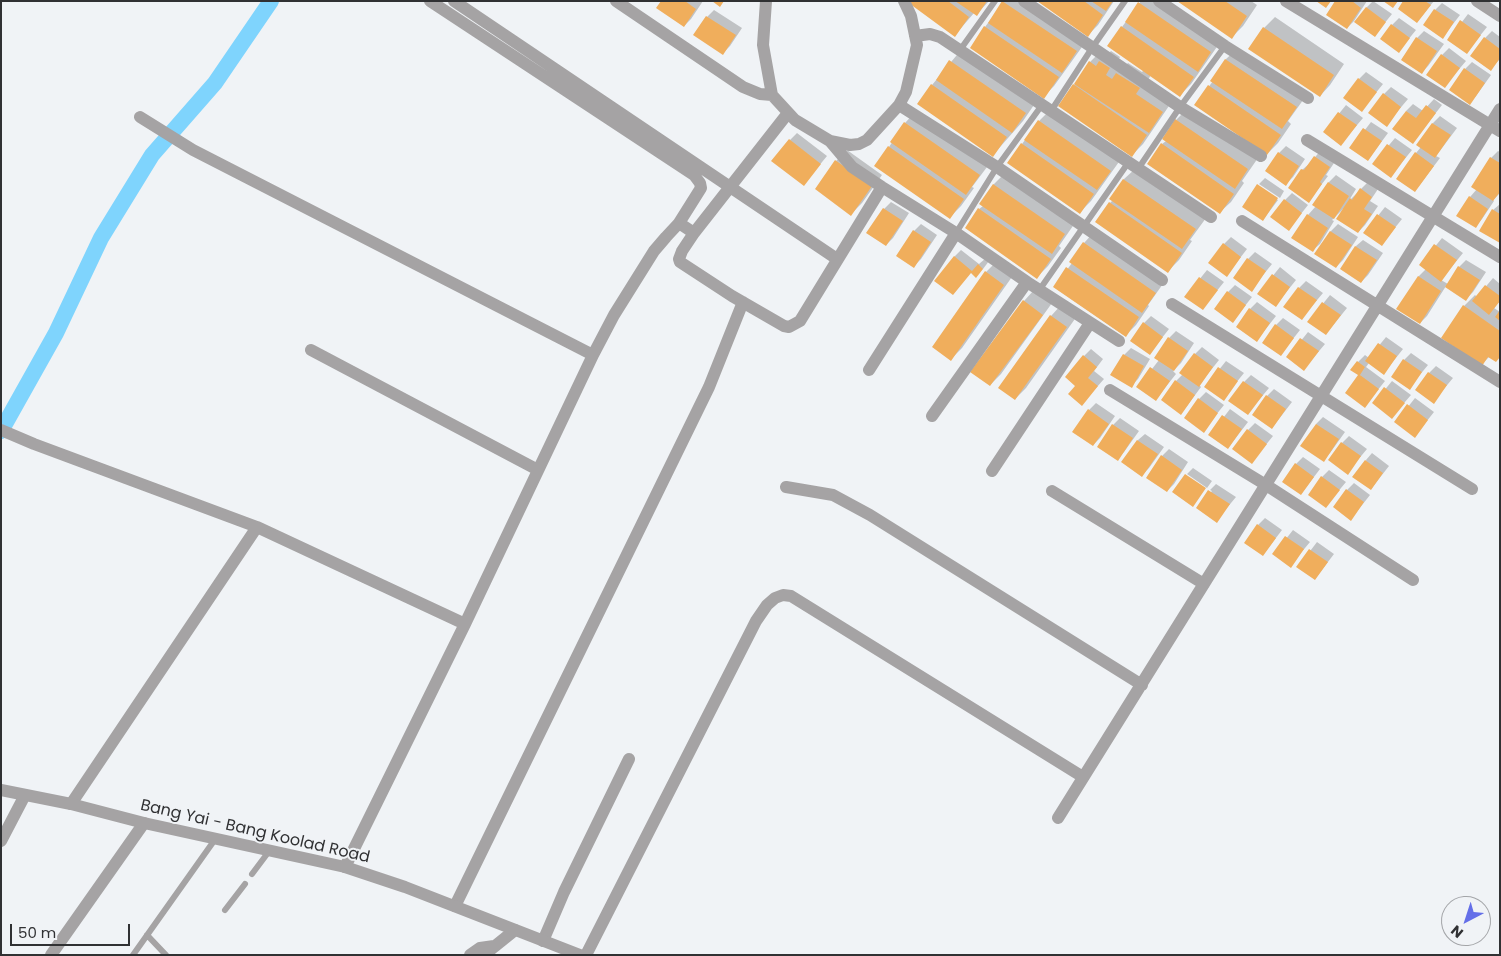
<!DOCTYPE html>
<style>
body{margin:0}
#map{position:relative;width:1501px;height:956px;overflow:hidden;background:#f0f3f6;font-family:Poppins,sans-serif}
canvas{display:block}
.frame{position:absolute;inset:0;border:2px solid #303133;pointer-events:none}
.north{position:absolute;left:1441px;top:896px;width:50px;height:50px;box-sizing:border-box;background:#f0f3f6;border:1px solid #a3a5a8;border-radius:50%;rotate:220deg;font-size:14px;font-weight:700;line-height:20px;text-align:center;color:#303133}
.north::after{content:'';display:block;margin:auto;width:18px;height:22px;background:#646fe8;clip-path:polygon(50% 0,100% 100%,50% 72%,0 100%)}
.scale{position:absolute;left:10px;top:924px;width:120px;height:22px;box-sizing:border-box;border:2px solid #303133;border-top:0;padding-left:6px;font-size:15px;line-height:18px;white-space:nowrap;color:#303133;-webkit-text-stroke:4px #f0f3f6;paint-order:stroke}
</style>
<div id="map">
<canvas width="1501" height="956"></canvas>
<div class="frame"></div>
<div class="north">N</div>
<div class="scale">50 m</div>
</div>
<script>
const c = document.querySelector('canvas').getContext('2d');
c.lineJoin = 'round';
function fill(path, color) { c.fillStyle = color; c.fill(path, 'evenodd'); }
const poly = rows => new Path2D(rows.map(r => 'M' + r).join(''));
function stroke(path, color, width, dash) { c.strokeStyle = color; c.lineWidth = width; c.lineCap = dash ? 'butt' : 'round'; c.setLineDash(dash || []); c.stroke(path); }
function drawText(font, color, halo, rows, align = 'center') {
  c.font = font + ' Poppins,sans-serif'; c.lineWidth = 4; c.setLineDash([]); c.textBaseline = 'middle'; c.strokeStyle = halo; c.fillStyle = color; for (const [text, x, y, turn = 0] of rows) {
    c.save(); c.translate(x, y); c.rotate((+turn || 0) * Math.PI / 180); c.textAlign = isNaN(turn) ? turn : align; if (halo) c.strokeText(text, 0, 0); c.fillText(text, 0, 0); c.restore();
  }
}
fill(poly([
 [662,1,703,1,691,19,684,26],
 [910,1,989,1,977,14,974,13,955,35],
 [1004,1,1030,1,1087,40,1054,86,1043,97,985,27],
 [1040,1,1114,1,1098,25,1088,35],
 [1141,1,1163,1,1221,41,1191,84,1180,95,1151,75,1146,83,1173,100,1143,144,1132,155,1074,85,1090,62,1101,51,1107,55,1111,51,1120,57,1116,64,1123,68,1128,63,1142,72,1144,70,1122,27],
 [1179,1,1251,1,1257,5,1243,26,1232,37],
 [1337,1,1367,1,1354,21,1347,28],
 [1373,1,1392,14,1375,35,1366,8],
 [1405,1,1434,1,1417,22],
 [1442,3,1460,15,1443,37,1435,10],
 [714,10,742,28,730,46,723,53,707,17],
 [1468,14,1487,27,1467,52,1449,39],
 [1275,17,1344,64,1330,85,1320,96,1264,28],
 [1399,18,1416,30,1399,51,1392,25],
 [1424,31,1444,44,1428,66,1421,73,1402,59,1417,38],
 [1492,31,1500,37,1500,59,1491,69,1485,38],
 [1449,48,1466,61,1444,87,1442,55],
 [1237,49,1306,96,1288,121,1291,124,1278,143,1267,154,1196,104,1213,81,1212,80,1226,59],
 [961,50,1036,102,1023,121,993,155,932,85],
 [1472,62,1491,75,1476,96,1469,103,1465,69],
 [1366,72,1383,84,1362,110,1359,79],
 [1391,87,1408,99,1386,125,1384,94],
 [1434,99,1442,105,1413,142,1406,111,1413,104,1423,111],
 [1346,105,1363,118,1341,144,1325,131],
 [1187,109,1258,158,1242,181,1244,183,1231,202,1220,212,1162,144,1166,141,1163,139,1176,120],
 [1050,110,1121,159,1091,201,1080,212,1022,144,1039,121],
 [915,112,990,163,972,187,974,188,961,206,950,217,889,147,905,123],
 [1440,116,1457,128,1436,156,1440,158,1415,191,1416,153,1421,147,1418,145,1433,123],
 [1371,122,1388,133,1368,160,1351,148],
 [797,133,827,156,804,184,790,140],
 [1395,138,1412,150,1391,176,1374,163],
 [1286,146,1305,159,1293,177,1286,184,1279,153],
 [1322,149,1336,160,1326,175,1328,176,1309,201,1302,170,1310,163],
 [847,150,882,175,862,203,851,214,836,161],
 [1498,151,1500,152,1500,193,1493,200,1494,201,1482,219,1476,226,1470,197,1477,189,1491,158],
 [1135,169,1206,218,1190,240,1192,241,1179,260,1168,271,1110,203,1113,200,1111,198,1124,179],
 [1004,174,1075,223,1059,246,1061,248,1048,266,1037,277,979,209,983,206,993,185],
 [1336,175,1356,189,1348,202,1368,182,1378,189,1370,201,1378,206,1365,225,1358,232,1343,209,1332,220,1334,221,1320,244,1313,250,1308,215,1316,206,1329,182],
 [1265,178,1284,191,1280,198,1259,184],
 [1257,186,1278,200,1263,220],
 [1292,193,1308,205,1289,229,1285,200],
 [891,202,909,213,893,238,886,245,868,233,884,209],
 [1500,204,1500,242,1493,210],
 [1385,207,1402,219,1382,244,1365,232],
 [921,224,937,235,921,259,914,266,914,231],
 [1338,224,1358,237,1343,260,1336,267,1316,254,1331,231],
 [1094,232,1165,281,1148,305,1149,306,1136,325,1125,336,1054,287,1072,263,1084,243],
 [1231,237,1247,249,1227,275,1224,244],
 [1442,238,1463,253,1441,280,1448,284,1459,267,1466,260,1486,272,1473,292,1466,299,1446,286,1427,316,1420,323,1418,277,1426,269,1420,265],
 [1363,240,1383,253,1368,275,1361,282,1342,269,1356,246],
 [961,250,979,264,986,258,989,261,983,269,971,272,953,294,954,257],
 [1255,252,1272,264,1251,290,1248,259],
 [997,261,1014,274,962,348,951,359,986,272],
 [1280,267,1296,280,1276,305,1259,293],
 [1207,270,1224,282,1203,308,1186,296],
 [1493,278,1500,284,1500,301,1494,308,1500,312,1500,357,1490,356,1482,364,1464,306,1475,295,1477,297],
 [1306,281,1323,293,1302,318,1299,288],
 [1235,285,1252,297,1233,321,1228,292],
 [1034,290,1052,303,1001,374,990,385,1024,301],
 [1330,295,1347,308,1326,334,1309,321],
 [1257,302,1276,316,1257,340,1250,309],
 [1061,305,1077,316,1026,388,1015,399,1051,316],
 [1151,316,1169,329,1150,353,1144,323],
 [1283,318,1300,330,1281,354,1276,325],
 [1176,331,1194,343,1181,363,1173,371,1176,374,1156,399,1138,387,1159,360,1169,338],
 [1308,332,1325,344,1304,369,1288,357],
 [1386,337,1403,349,1384,373,1369,363,1366,367,1385,381,1365,406,1358,362,1365,355,1369,358],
 [1202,347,1219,360,1199,385,1201,387,1187,406,1180,413,1176,381,1183,374,1195,354],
 [1131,348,1150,359,1138,379,1131,386,1124,355],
 [1091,349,1103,359,1094,371,1104,379,1082,404,1084,356],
 [1411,353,1428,365,1409,388,1404,360],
 [1226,361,1244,373,1223,399,1206,386],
 [1436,366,1453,378,1433,402,1429,373],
 [1251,375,1269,388,1248,413,1244,382],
 [1392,381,1411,395,1392,417,1374,403],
 [1274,389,1292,402,1272,428,1267,396],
 [1206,392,1224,405,1203,431,1199,399],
 [1415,398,1434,412,1415,436,1396,422],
 [1096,403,1115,416,1100,438,1093,445,1089,410],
 [1230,409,1248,422,1228,448,1210,435],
 [1323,417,1345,432,1330,453,1323,460,1316,424],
 [1120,418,1139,431,1124,452,1117,459,1098,446,1113,425],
 [1255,423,1273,436,1252,462,1248,430],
 [1145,434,1164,447,1149,468,1142,475,1123,462,1138,440],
 [1349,436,1367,449,1347,473,1342,443],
 [1169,449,1188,462,1174,484,1167,491,1147,477,1162,456],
 [1372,453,1389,466,1371,489,1366,460],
 [1303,457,1320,469,1301,494,1296,464],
 [1193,468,1212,481,1207,488,1187,474],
 [1329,470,1346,482,1326,506,1322,477],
 [1354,483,1370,495,1351,519,1347,490],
 [1216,484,1236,497,1216,521,1210,493,1212,491,1210,490],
 [1265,518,1282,530,1263,555,1258,525],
 [1293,530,1310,542,1290,566,1274,554],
 [1317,542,1334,554,1315,579,1298,567]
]), '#0003');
stroke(poly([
 [1,431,56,333,101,238,152,155,215,83,271,1]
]), '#7fd4fd', 16);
fill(poly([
 [661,1,685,1,696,9,684,27,656,8],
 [712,1,724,1,720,7],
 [906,1,948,1,969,17,955,37],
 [955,1,987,1,977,16],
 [1002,1,1077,51,1062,73,988,23],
 [1037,1,1084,1,1103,15,1088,37],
 [1091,1,1113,1,1106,11],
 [1177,1,1225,1,1247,16,1232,39],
 [1316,1,1331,1,1326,8],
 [1335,1,1352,1,1361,8,1347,29,1326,15],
 [1383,1,1398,1,1393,8],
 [1403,1,1425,1,1431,5,1417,23,1398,9],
 [1138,2,1211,52,1198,72,1125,22],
 [1366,7,1386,22,1375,37,1354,22],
 [1434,9,1454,22,1443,39,1423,25],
 [706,16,736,35,723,55,693,35],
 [1460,20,1481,35,1467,54,1447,40],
 [1391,24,1410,38,1399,53,1380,39],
 [984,26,1059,77,1044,99,970,48],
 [1121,26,1194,77,1180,97,1107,46],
 [1263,27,1334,75,1320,97,1248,49],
 [1416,37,1437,51,1422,74,1401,60],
 [1484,37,1500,49,1500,58,1491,71,1470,56],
 [1441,54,1460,68,1445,88,1426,75],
 [1225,59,1297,107,1282,129,1210,81],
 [949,60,1026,113,1012,133,936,80],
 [1089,61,1096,66,1099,61,1110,68,1106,75,1112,79,1116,73,1140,88,1136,94,1163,112,1149,133,1074,84],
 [1464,68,1485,83,1470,105,1449,90],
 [1358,78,1377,92,1362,112,1343,98],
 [931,84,1007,137,993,157,917,104],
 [1073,84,1147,135,1132,157,1058,106],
 [1208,85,1281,135,1267,155,1194,105],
 [1383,93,1401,107,1387,127,1368,113],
 [1426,105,1436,113,1413,144,1392,129,1406,111,1416,118],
 [1338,112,1357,125,1341,146,1323,132],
 [1175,119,1248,169,1235,189,1162,139],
 [1038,120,1111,171,1097,190,1024,140],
 [904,122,980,175,966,195,890,142],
 [1432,123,1451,135,1435,158,1416,145],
 [1363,128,1382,141,1368,161,1349,148],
 [789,139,821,164,804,186,771,161],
 [1021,143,1094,194,1080,214,1007,163],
 [1161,143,1234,194,1220,214,1147,164],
 [1387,144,1406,157,1391,178,1372,164],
 [888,146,964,199,950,219,874,166],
 [1278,152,1299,166,1286,186,1265,171],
 [1415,152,1434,166,1415,192,1396,179],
 [1314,156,1330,167,1320,182,1322,184,1309,203,1288,188,1301,169,1304,170],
 [1490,157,1500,163,1500,192,1493,201,1471,187],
 [835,160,872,186,851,216,815,189],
 [1123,179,1196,229,1182,249,1109,199],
 [1328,182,1349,196,1334,219,1312,205],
 [993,184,1065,234,1052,254,979,204],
 [1257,184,1278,198,1263,221,1242,207],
 [1360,188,1372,197,1364,209,1372,214,1358,233,1336,219,1350,198,1352,200],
 [1469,196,1488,209,1476,228,1456,216],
 [1284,199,1302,213,1289,231,1270,217],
 [1109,202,1182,253,1168,273,1095,222],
 [883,208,903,221,886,246,866,233],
 [978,208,1051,259,1037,279,965,228],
 [1492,209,1500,214,1500,243,1479,231],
 [1307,214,1328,228,1313,252,1291,238],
 [1377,214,1396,227,1382,246,1363,233],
 [913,230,931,242,914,268,896,256],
 [1330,231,1352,245,1336,268,1314,254],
 [1083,242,1156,293,1142,313,1069,262],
 [1223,243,1241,257,1227,277,1208,263],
 [1434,244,1457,260,1441,282,1419,265],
 [1355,246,1377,260,1361,283,1340,269],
 [954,256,972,271,978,264,983,269,976,278,971,273,953,295,934,281],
 [1247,258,1266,271,1252,292,1233,278],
 [1458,266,1480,280,1466,301,1445,287],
 [1066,267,1139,317,1126,337,1053,287],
 [985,271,1004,285,951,361,932,347],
 [1272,274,1290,287,1276,307,1257,294],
 [1418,276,1441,291,1420,324,1396,309],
 [1199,277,1218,290,1203,310,1184,297],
 [1485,285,1500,296,1500,301,1489,315,1472,301],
 [1298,287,1317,300,1302,320,1283,307],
 [1227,291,1246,305,1233,323,1214,309],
 [1023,300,1043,315,990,386,970,372],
 [1322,302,1341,315,1326,335,1307,322],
 [1463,305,1500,331,1500,357,1496,362,1488,357,1482,366,1441,338],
 [1249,308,1270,323,1257,342,1236,327],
 [1500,310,1500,321,1495,317],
 [1050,315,1067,327,1015,400,998,388],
 [1143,322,1163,337,1150,355,1130,341],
 [1275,324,1294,338,1281,356,1262,343],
 [1168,337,1188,351,1174,371,1154,358],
 [1300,338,1319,351,1304,371,1286,357],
 [1378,343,1397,356,1384,375,1365,361],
 [1194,353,1213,367,1199,387,1179,373],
 [1123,354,1144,366,1132,388,1110,375],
 [1083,355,1097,367,1088,378,1098,386,1082,406,1068,394,1075,386,1065,377],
 [1403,359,1422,372,1410,390,1391,377],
 [1357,361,1365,367,1360,375,1379,389,1365,408,1345,393,1358,375,1350,370],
 [1150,367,1170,381,1156,401,1136,387],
 [1218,367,1238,381,1224,401,1204,387],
 [1428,372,1447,385,1434,404,1415,390],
 [1175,380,1195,395,1181,415,1161,400],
 [1243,381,1263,395,1248,415,1228,401],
 [1384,387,1405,403,1392,419,1372,403],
 [1266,395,1286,409,1272,429,1252,415],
 [1198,398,1218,413,1204,433,1184,418],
 [1407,404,1428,420,1415,438,1394,422],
 [1088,409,1109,424,1093,446,1072,432],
 [1222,415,1242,429,1228,449,1208,435],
 [1112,424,1133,438,1118,461,1097,447],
 [1316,424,1339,439,1324,462,1300,446],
 [1247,429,1267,444,1252,464,1232,449],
 [1137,440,1158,454,1142,477,1121,462],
 [1341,442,1361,456,1348,475,1328,460],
 [1161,455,1182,470,1167,492,1146,478],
 [1365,460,1383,473,1371,490,1352,477],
 [1295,463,1314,477,1301,495,1282,482],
 [1185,474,1206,488,1193,507,1172,492],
 [1321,476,1340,490,1326,508,1308,495],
 [1346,489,1364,502,1351,521,1333,507],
 [1208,490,1230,504,1217,523,1196,508],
 [1257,524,1276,538,1263,556,1244,543],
 [1285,536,1304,549,1291,568,1272,554],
 [1309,549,1328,562,1315,580,1296,567]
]), '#f0ae5c');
stroke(poly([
 [960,50,995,1],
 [1051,111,1092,48,1125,1],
 [1138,169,1180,107,1225,46],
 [956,233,997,167,1042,105],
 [1040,289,1128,163],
 [252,874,270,850],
 [225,910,245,884],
 [147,935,166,955],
 [133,955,216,838]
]), '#a5a3a4', 6);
stroke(poly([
 [430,1,694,175,700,183,701,188,679,223],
 [454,1,837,259],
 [616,1,743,87,760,94,772,95],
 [766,1,763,45,772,95,795,120,830,141,850,145,859,144,867,140,899,105,906,92,917,45,911,16,904,1],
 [1024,1,1180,107,1261,156],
 [1159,1,1225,46,1308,98],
 [1286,1,1500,131],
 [1477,1,1500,16],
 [915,36,930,34,940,37,1211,217],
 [899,105,997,167,1162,280],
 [140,117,193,150,593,355],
 [1307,140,1500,257],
 [830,141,852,167,882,187,956,233,1027,282,1119,341],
 [1242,221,1500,382],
 [694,233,682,251,679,259,680,262,732,296,784,326,789,327,800,321,882,187],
 [1172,304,1472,489],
 [311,350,538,470],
 [869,370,956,233],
 [1110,390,1266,485,1413,580],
 [932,416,1027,282],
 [1,430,34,444,257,527,465,624],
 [992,471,1090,323],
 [786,487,833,495,870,515,1142,685],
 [1052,491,1204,584],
 [71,804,257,527],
 [1058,818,1500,109],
 [1,841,25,795],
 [345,867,465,624,593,355,614,315,654,251,666,237,679,223,694,233,788,113],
 [455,906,709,387,743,302],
 [543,941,564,892,629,759],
 [51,955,144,823],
 [470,955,480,948,494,946],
 [484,955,515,930],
 [586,955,756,621,767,605,775,598,783,595,791,596,1083,777]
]), '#a5a3a4', 12);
stroke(poly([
 [1,790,71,804,144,823,345,867,405,887,580,955]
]), '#a5a3a4', 12);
drawText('16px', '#303133', '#f0f3f6', [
 ["Bang Yai - Bang Koolad Road",255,832,13]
]);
</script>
